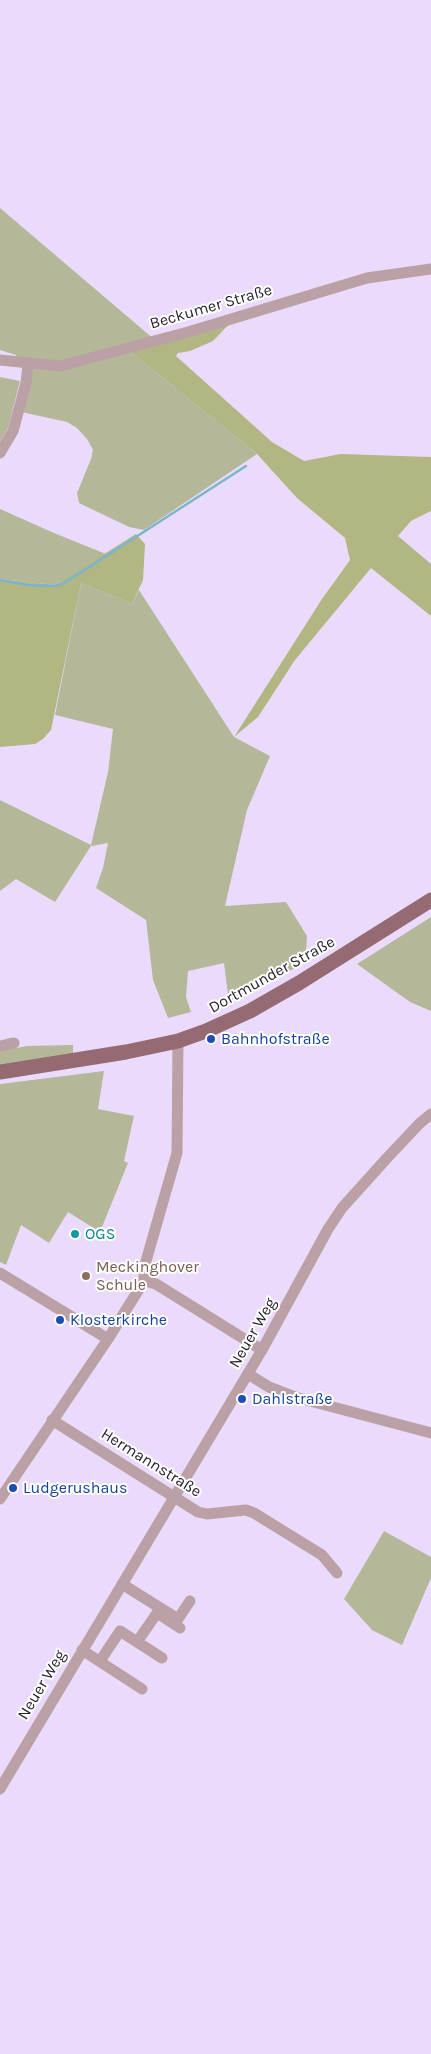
<!DOCTYPE html>
<meta charset="utf-8">
<style>
body{margin:0}
canvas{display:block;background:#eadbfd}
</style>
<canvas width="431" height="2054"></canvas>
<script>
const c = document.querySelector('canvas').getContext('2d');
c.lineJoin = 'round';
function fill(path, color) { c.fillStyle = color; c.fill(path, 'evenodd'); }
const poly = rows => new Path2D(rows.map(r => 'M' + r).join(''));
function stroke(path, color, width, dash) { c.strokeStyle = color; c.lineWidth = width; c.lineCap = dash ? 'butt' : 'round'; c.setLineDash(dash || []); c.stroke(path); }
function drawText(font, color, halo, rows, align = 'center') {
  c.font = font + ' Karla,sans-serif'; c.lineWidth = 4; c.setLineDash([]); c.textBaseline = 'middle'; c.strokeStyle = halo; c.fillStyle = color; for (const [text, x, y, turn = 0] of rows) {
    c.save(); c.translate(x, y); c.rotate((+turn || 0) * Math.PI / 180); c.textAlign = isNaN(turn) ? turn : align; if (halo) c.strokeText(text, 0, 0); c.fillText(text, 0, 0); c.restore();
  }
}
fill(poly([
 [0,208,155,340,59,364,17,359,16,355,0,350],
 [127,349,257,454,144,530,129,527,79,503,77,493,91,459,93,450,87,439,77,428,67,422,21,412,30,366],
 [0,377,20,381,8,428,0,442],
 [0,509,54,533,106,554,55,585,0,579],
 [81,583,132,604,139,590,234,737,270,756,247,810,225,906,286,902,307,936,306,952,297,967,229,1002,224,963,188,971,186,997,191,1012,168,1018,153,980,146,920,96,888,103,868,108,843,91,846,55,902,16,879,0,891,0,800,91,845,108,772,113,729,55,715],
 [431,917,431,1011,410,1002,357,964],
 [73,1045,73,1056,0,1066,0,1051,27,1046],
 [104,1071,98,1109,134,1116,124,1161,128,1163,100,1232,68,1212,49,1243,21,1225,6,1265,0,1262,0,1084],
 [384,1531,431,1557,431,1578,402,1645,372,1630,344,1599]
]), '#b5b898');
fill(poly([
 [235,318,213,341,190,351,178,353,176,356,272,442,304,461,341,454,431,457,431,511,411,521,398,536,431,564,431,616,371,568,295,660,258,717,234,737,322,599,350,560,345,538,297,498,257,454,127,349],
 [136,534,145,544,143,580,132,604,81,583,51,730,43,739,35,744,0,747,0,579,55,585]
]), '#b1b683');
stroke(poly([
 [0,580,27,585,56,586,66,582,246,466]
]), '#7bb5cd', 2.5);
stroke(poly([
 [0,360,60,366,188,332,367,278,431,269],
 [0,453,13,431,26,383,28,364],
 [0,1046,14,1043],
 [0,1273,108,1339],
 [144,1281,156,1284,262,1350],
 [248,1374,269,1387,295,1397,431,1433],
 [52,1420,198,1512,207,1514,246,1510,254,1513,322,1555,337,1573],
 [0,1499,108,1339,144,1281,144,1268,177,1153,178,1041],
 [122,1584,178,1619,190,1601],
 [137,1642,157,1613,180,1628],
 [82,1650,142,1689],
 [100,1661,120,1631,162,1658],
 [0,1789,262,1350,328,1229,342,1208,387,1158,420,1123,431,1114]
]), '#bba1a5', 11);
stroke(poly([
 [0,1072,126,1052,178,1041,206,1031,250,1011,299,983,431,900]
]), '#966a72', 15);
for (const [x, y, r, color] of [
 [211,1039,5,"#1a4fb4"],
 [75,1234,5,"#0f9aa8"],
 [86,1276,5,"#8d6e63"],
 [60,1320,5,"#1a4fb4"],
 [242,1399,5,"#1a4fb4"],
 [13,1488,5,"#1a4fb4"]
]) { const dot = new Path2D(); dot.arc(x, y, r, 0, 2 * Math.PI); c.fillStyle = color; c.fill(dot); stroke(dot, '#fff', 2); }
drawText('16px', '#28222f', '#fff', [
 ["Beckumer Straße",211,307,-16],
 ["Dortmunder Straße",272,975,-29],
 ["Neuer Weg",253,1333,-60],
 ["Hermannstraße",151,1463,32],
 ["Neuer Weg",42,1685,-59]
]);
drawText('16px', '#164399', '#fff', [
 ["Bahnhofstraße",221,1039],
 ["Klosterkirche",70,1320],
 ["Dahlstraße",252,1399],
 ["Ludgerushaus",23,1488]
], 'left');
drawText('16px', '#0d838f', '#fff', [
 ["OGS",85,1234]
], 'left');
drawText('16px', '#785e54', '#fff', [
 ["Meckinghover",96,1267],
 ["Schule",96,1285]
], 'left');
</script>
